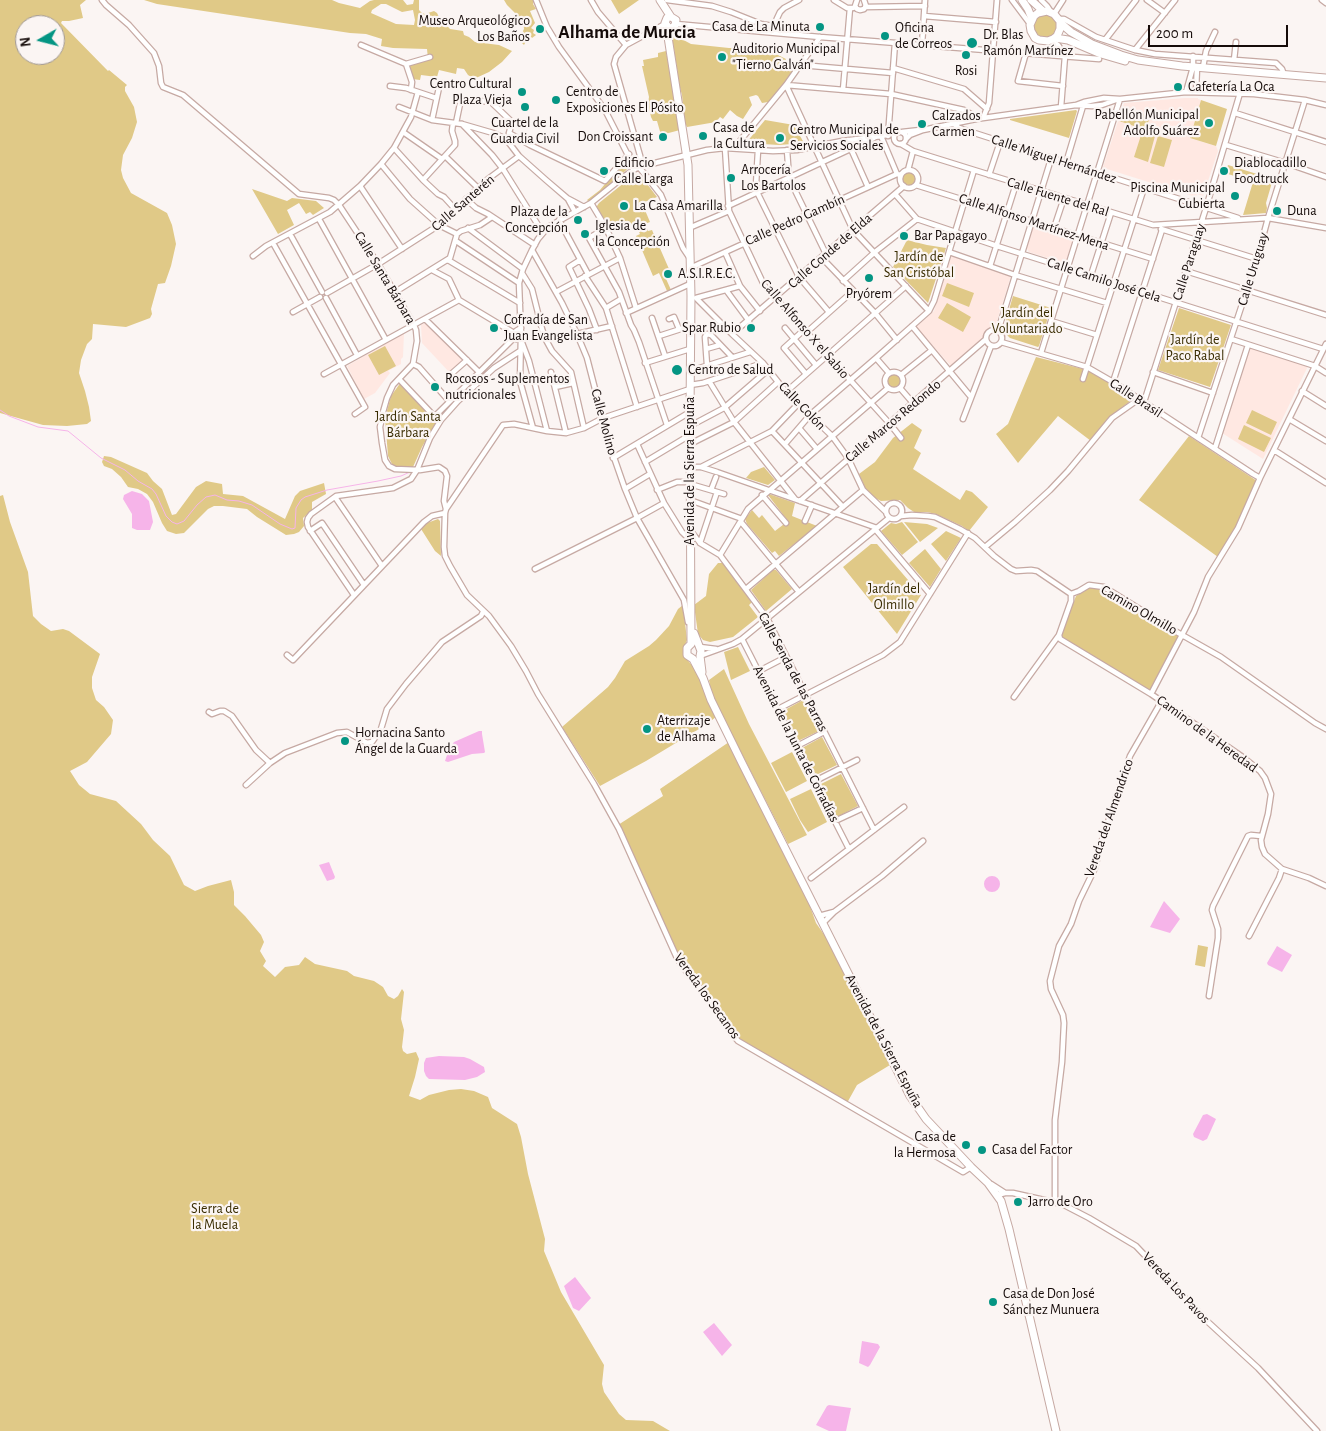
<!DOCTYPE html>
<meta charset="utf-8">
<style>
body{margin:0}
#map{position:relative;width:1326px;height:1431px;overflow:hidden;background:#fbf5f3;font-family:"Alegreya Sans",sans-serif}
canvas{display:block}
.north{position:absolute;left:15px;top:15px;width:50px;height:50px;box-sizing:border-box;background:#fbf5f3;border:1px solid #9f9795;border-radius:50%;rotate:262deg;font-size:14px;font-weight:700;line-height:20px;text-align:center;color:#150b09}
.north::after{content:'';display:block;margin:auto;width:18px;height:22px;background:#049583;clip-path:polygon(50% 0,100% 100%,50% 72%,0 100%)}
.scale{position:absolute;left:1148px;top:25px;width:140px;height:22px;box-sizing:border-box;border:2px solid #150b09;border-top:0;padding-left:6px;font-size:15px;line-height:18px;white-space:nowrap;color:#150b09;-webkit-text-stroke:4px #fbf5f3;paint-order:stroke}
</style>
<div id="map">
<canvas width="1326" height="1431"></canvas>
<div class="north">N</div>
<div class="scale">200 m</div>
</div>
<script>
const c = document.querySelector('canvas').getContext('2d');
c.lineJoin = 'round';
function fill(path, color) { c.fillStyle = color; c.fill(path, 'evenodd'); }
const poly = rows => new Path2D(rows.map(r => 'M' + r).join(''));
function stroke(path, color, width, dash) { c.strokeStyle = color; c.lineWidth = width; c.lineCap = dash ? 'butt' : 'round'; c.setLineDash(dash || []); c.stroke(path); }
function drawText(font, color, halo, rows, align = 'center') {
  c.font = font + ' "Alegreya Sans",sans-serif'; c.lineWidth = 4.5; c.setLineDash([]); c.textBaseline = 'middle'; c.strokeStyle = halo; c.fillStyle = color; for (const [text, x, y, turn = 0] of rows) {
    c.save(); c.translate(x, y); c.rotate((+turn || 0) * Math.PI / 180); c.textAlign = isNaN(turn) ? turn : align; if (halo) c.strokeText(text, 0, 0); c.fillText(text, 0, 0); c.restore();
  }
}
fill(poly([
 [1185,98,1198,98,1198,99,1201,100,1190,138,1216,146,1218,151,1203,196,1197,194,1196,197,1107,169,1102,170,1124,103],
 [1035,225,1072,237,1073,238,1066,262,1064,263,1029,252,1026,247,1033,226],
 [953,256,1010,275,1011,276,995,327,987,330,984,334,983,339,951,366,917,328,917,326,934,311,951,257],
 [425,323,463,361,450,373,422,343,421,325],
 [404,333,403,357,401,359,401,364,388,371,390,373,375,393,364,399,347,366],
 [1252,348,1308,366,1263,459,1222,433,1249,350]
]), '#ffe8e2');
fill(poly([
 [0,0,86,0,80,5,83,18,69,21,62,21,61,23,108,71,109,70,127,85,125,87,125,91,134,107,137,122,132,138,123,155,121,170,123,178,131,193,167,213,172,225,176,244,171,266,165,283,158,284,151,309,152,314,150,318,126,327,93,324,92,339,87,344,81,360,79,373,85,391,89,407,91,421,87,424,67,426,43,425,0,413],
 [25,25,55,25,55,55,25,55],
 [144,0,332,0,339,3,360,8,370,1,374,0,403,0,407,5,413,4,414,0,419,0,419,10,422,13,425,14,434,11,437,13,439,17,450,29,463,31,464,35,469,37,475,42,499,45,512,51,502,62,489,72,476,78,473,78,468,75,464,69,457,68,456,74,439,70,437,77,421,75,420,80,412,79,408,65,428,59,427,49,393,48,381,46,382,39,366,34,350,33,157,4],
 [381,4,386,4,402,12,413,10,415,20,414,25,396,24,371,13,372,10],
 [504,0,533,0,534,1,533,4,536,9,530,11,535,23,531,28,534,30,533,33,536,35,532,38,529,35,524,45,522,43,525,38,523,31,524,29,523,21,507,5],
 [611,0,639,0,619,14],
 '1033 26a12 12 0 1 1 24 0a12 12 0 1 1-24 0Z',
 [676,36,691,44,729,48,760,48,774,53,786,59,785,63,795,68,778,92,768,102,762,103,758,96,756,95,749,97,752,105,743,119,737,116,730,110,723,119,720,117,716,122,687,127,686,125,685,125,682,95,677,77,678,75,672,37],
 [666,51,680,130,661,135,657,121,653,121,651,117,648,103,649,97,642,66,644,66,643,60,658,57,658,53],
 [1201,100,1227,109,1216,146,1190,138],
 [1123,107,1150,116,1146,130,1119,121],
 [1076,110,1077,111,1069,138,1010,120,1010,119],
 [765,120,794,125,804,143,779,145,746,143],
 [1142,132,1155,136,1148,162,1134,157],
 [1158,136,1172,140,1164,167,1150,163],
 [625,160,631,166,589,202,587,200,600,190],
 [1228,165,1273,179,1266,203,1267,208,1266,213,1243,215,1253,182,1225,173],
 '901 179a8 8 0 1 1 16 0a8 8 0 1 1-16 0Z',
 [635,174,641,176,657,197,642,203,650,222,645,224,648,231,652,230,669,269,663,272,671,290,667,291,659,273,653,276,636,236,640,234,637,228,633,229,631,223,610,232,597,209,597,206,599,203],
 [252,189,287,201,292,198,316,201,324,208,313,215,310,212,306,214,299,203,287,210,294,225,278,234],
 [907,240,927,245,946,248,928,303,893,267],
 [947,283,974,293,969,307,942,296],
 [1013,296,1051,308,1039,346,1038,347,1010,338,1005,333,1004,327],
 [947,303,971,317,963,332,938,318],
 [1179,308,1231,325,1210,387,1158,370],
 [385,346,396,366,379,375,368,355],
 [1036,357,1091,371,1133,399,1112,415,1091,441,1058,416,1018,463,996,434,1008,424],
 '885 381a8 8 0 1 1 16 0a8 8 0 1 1-16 0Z',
 [401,382,437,421,422,447,413,467,401,467,393,466,388,456,385,418,391,396],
 [1252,410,1277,422,1271,435,1246,423],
 [912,423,922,430,914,448,921,453,913,469,960,500,966,490,972,492,988,507,969,531,962,526,936,514,927,512,914,512,908,508,900,500,881,501,875,498,865,488,859,474,875,462,893,438],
 [1244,425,1271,438,1264,452,1238,439],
 [1189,436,1257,481,1239,521,1218,557,1139,500],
 [104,456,111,457,147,473,153,481,162,489,172,515,176,514,196,487,206,481,222,484,223,494,243,496,285,519,295,496,300,491,324,483,326,494,312,502,312,510,303,518,304,526,299,532,294,534,286,535,257,517,247,509,223,506,214,506,208,509,184,533,176,534,167,531,162,523,153,502,147,494,138,489,128,487,121,477,112,469,104,466,102,462],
 [764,467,775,480,768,485,746,478,751,472],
 [769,494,795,503,792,516,817,526,779,556,775,551,772,553,747,524,745,519,752,510,759,518,762,515,775,531,788,521,768,495],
 [3,495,10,522,28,572,33,616,41,624,51,631,63,629,69,631,100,654,92,677,92,688,96,700,104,707,113,720,111,734,87,762,70,771,79,785,90,794,116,801,141,824,153,840,170,856,184,885,195,891,208,886,231,880,234,892,234,905,245,916,261,935,264,942,260,951,266,961,263,966,275,977,285,967,299,965,305,957,315,964,347,971,354,976,374,981,383,987,388,996,394,999,398,996,402,989,404,992,401,1019,404,1030,402,1047,403,1051,407,1054,416,1052,419,1059,415,1077,409,1096,420,1100,429,1095,449,1090,461,1089,474,1091,488,1097,492,1108,517,1124,521,1137,528,1174,545,1239,544,1251,561,1292,604,1365,602,1384,604,1392,619,1414,626,1420,653,1421,670,1431,0,1431,0,496],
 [438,519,440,521,441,556,435,551,421,529,427,523],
 [902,522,918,542,902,555,881,531,891,523,896,524],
 [904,522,927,524,938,528,920,542],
 [946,531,961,538,946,561,931,544],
 [871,544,877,544,921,595,897,634,843,567],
 [925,549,941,569,930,587,909,563],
 [718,563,723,563,752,602,749,605,758,617,733,637,710,642,703,640,698,634,694,605,706,596,709,574],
 [773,570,776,570,792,589,766,611,751,590],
 [1095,586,1101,588,1180,636,1150,691,1062,638,1061,634,1076,596,1090,587],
 [683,605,687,640,683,650,684,656,696,670,716,717,704,726,646,761,600,786,562,727,608,687,615,678,625,661,649,646,656,640,669,626,678,609],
 [738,647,750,671,731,680,724,652],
 [724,669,749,724,807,835,788,844,724,719,711,691,709,680],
 [803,700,819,731,798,741,783,711],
 [822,737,837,765,816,775,802,748],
 [729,742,806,895,816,923,830,943,890,1065,857,1085,847,1103,739,1039,733,1032,720,1011,701,986,685,968,678,956,618,825,663,796,660,789],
 [792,752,807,781,786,792,771,763],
 [841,774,858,806,837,817,821,784],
 [811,789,827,822,808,832,800,820,790,799],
 [1198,945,1208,947,1205,967,1195,965]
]), '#e0c987');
fill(poly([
 [132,491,142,494,149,501,153,522,150,530,137,530,132,528,132,514,123,499,124,495],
 [479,731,482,731,482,734,485,752,484,753,472,754,448,762,445,761,449,749,454,742],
 [329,862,335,877,334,879,327,881,319,865],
 '984 884a8 8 0 1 1 16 0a8 8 0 1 1-16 0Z',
 [1164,901,1180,919,1170,933,1150,927],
 [1277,946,1292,955,1282,972,1268,965,1267,963],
 [439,1056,464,1057,470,1059,484,1067,485,1072,477,1077,465,1080,429,1079,426,1076,424,1071,424,1063,426,1058],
 [1207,1114,1216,1119,1207,1139,1203,1141,1194,1137,1193,1134,1203,1115],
 [575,1277,591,1298,579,1311,573,1308,564,1286],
 [714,1323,732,1345,722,1356,703,1332],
 [862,1341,878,1344,880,1347,870,1365,868,1367,859,1363],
 [829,1405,851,1408,846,1431,829,1431,816,1425,827,1406]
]), '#f6b4e9');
stroke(poly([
 [0,410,9,416,38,427,68,431,101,458,125,470,138,481,152,489,156,494,166,516,172,522,177,524,184,521,197,505,206,497,215,495,227,500,239,501,252,505,280,524,292,529,295,528,296,508,301,500,305,497,327,490,378,481,401,476,410,472]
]), '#f6b4e9', 1);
const minor = poly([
 [102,0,106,5,129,25,154,53,159,66,161,83,163,87,183,95,299,194,329,198,334,200,339,205,378,264,414,325,416,330,417,341,413,364,393,385,387,398,383,412,380,427,382,443,385,460,389,466,395,469,420,470,439,467,445,471,447,476,444,501,446,509,445,513,444,547,445,556,450,566,467,595,489,616,511,646,526,671,538,694,594,784,619,829,677,958,688,974,709,999,732,1034,738,1041,963,1172,971,1167],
 [536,0,547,27,559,47,605,110,635,169],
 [591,0,598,12,626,45],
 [667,0,712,6,731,12,761,24,773,26],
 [834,0,847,8,853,8],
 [857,0,855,6,857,9,860,10,864,9,866,6,864,0],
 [1012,0,1030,24],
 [1041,0,1047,6,1051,12],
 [1147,0,1165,13],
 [1322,0,1326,3],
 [865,7,925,6],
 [1054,14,1063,0],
 [924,16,996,22],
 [1059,19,1064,19,1096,37,1135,50,1155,54,1276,63,1282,69,1284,75],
 [676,24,820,37,1099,59],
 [772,29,780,12,784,8,799,0],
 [1051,40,1058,45,1065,56,1061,107],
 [1105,40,1136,0],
 [361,45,406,64],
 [922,45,925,0],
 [1135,50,1175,0],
 [1026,53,1018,81,1063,86],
 [1234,60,1236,42],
 [801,65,893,73],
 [1203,67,1206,51,1215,32],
 [893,68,964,89,987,109],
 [390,86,406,88,436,98],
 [411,90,412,82,406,64,430,57],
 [843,90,850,8],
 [1186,92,1193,67,1193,56],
 [1196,92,1197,67],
 [1076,105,1084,102,1104,98,1120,99,1186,92,1254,94,1305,100,1326,105],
 [399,107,432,120,462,124,493,133,506,139],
 [1235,113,1326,142],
 [983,118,989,103,997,0],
 [432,120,440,83,452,85],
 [456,123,461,99,491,102,512,122,509,133],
 [462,124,492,155,503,169,543,233],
 [954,124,959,128,1238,218],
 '894 138a6 6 0 1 1 12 0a6 6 0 1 1-12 0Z',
 [403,132,442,159],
 [902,132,920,130],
 [509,133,530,145,605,181,629,154],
 [881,136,897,174],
 [888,136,895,43],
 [506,139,519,156,546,180,567,198,584,207],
 [906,139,910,135,923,130,976,119,1076,105,1092,106,1102,105,1119,99],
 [848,140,851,149,868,187],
 [901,144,913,151,974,170,1153,225,1268,218,1326,228],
 [1226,145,1286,163,1326,177],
 [394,148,423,180,438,194,444,197,455,209],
 [725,148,729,211,764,285,890,424,901,438],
 [734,148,786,85,820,37],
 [758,150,756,185,757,192,799,277,829,312],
 [787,150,789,178,826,254],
 [445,156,478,188],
 [1066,163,1083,106],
 [381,164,410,199,439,225,457,234],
 [643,166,614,64,616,57,626,45,665,24],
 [639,167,661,195,683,248,689,257],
 '900 179a9 9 0 1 1 18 0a9 9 0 1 1-18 0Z',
 [908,170,913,151],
 [989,175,1000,142],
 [423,180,455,145,455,141,452,131,453,123],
 [916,185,1153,259],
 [360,186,402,249],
 [895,194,917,219,997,246,1323,349],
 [466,199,476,208,488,214,535,245],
 [568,199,575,212],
 [591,203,606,228,620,258,636,308],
 [728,206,874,138],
 [319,219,386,340],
 [559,220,588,274],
 [468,228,523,269],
 [606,228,589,238,619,292,631,325,634,330,639,342,667,425],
 [689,228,729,211],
 [1054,228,1064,198],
 [1161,229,1257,259],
 [290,234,322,292],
 [456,241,519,283],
 [273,243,365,407,355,414],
 [532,250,562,303,577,334,587,358,609,443,625,489,637,518,684,600,688,622],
 [725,252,740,286,760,311],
 [949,252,1015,275,1107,303],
 [253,256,266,246,330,212,360,186,381,164,394,148,411,117,418,92],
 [822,258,875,313,897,340],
 [448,260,520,303],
 [580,260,569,267,589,309,597,330],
 [990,266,1016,184],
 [690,268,897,174,901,175],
 [432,270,449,279,459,300],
 [1186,271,1326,315],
 [522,273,532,289,542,329,546,340,552,351,571,372,584,428],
 [1091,275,1111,213],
 [585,276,606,308,637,407],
 [843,281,875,252,917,219],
 [726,290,749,321],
 [395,292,450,258,457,234,461,231,480,225,492,217],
 [556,292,620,258],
 [327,293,378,264,439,225,488,179,519,156],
 [326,298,357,355],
 [696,298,740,286],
 [697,299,732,334,763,363,786,392,832,436,848,458,863,490,886,512],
 [459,300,514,333],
 [606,308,621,299],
 [929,311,853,230,786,85,891,94,964,110,971,114,976,119],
 [293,312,320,297],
 [626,313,690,284],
 [652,318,665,356],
 [425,319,479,372],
 [669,319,674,317,679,329],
 [1051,321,1097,335],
 [912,326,971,397],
 [521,328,516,331,514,335,516,339,521,340,529,361,547,431],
 [785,328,816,365],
 [805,329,784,348,806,374],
 '986 338a8 8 0 1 1 16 0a8 8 0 1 1-16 0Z',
 [998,331,1051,159],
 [807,332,853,291],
 [577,334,612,326],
 [732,334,904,186],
 [659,336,690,326],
 [1231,339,1315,366,1326,373],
 [1001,342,1087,367,1113,382,1253,474,1260,478],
 [706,349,720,345],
 [1041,353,1120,99],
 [876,358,889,373],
 [645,363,690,349],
 [413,364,419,367,449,401],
 [707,365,705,337,707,334,711,335,732,357],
 [690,371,750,352],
 '885 381a9 9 0 1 1 18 0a9 9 0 1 1-18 0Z',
 [551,372,566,433],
 [1153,372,1213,393],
 [324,374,459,300],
 [450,375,467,360],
 [901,375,932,350],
 [399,379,434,416],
 [1083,379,1144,188],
 [709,381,734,422,795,499],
 [1113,382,1162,230],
 [690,385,703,383,763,363],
 [555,387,573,383],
 [900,388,913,403],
 [1302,391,1326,406],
 [786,392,906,286],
 [1144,402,1206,208,1240,93],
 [432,419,515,337],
 [963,419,991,346],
 [1289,419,1326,441],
 [690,426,724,408,768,370],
 [533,428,520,381,521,334,519,283,523,269,532,250,538,239,548,227,591,203,622,178,635,169,643,166,707,150,725,148,773,151,797,150,842,141,882,136,896,133],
 [799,428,817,449],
 [772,431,843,507],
 [1198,438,1257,259,1268,218,1305,100],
 [637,444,664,503,682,532,686,536,691,531,700,543,720,555,767,618,874,830],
 [690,444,734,422,778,382],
 [785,444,810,415,876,358,929,311,934,301,974,170],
 [1215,448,1248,345],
 [1274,450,1326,483],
 [613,458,690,412],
 [645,462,690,435],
 [690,467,701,467,717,472,877,528],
 [701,467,772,431,798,404],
 [690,484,724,494],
 [625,489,650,474],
 [657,490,677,482,690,482],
 [711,490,716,477],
 [762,495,786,523],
 [335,497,382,566],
 [690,500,742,519],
 [800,501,985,340],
 '886 511a8 8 0 1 1 16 0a8 8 0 1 1-16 0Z',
 [446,509,503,425,514,424,547,431,566,433,584,428,603,418,690,389],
 [901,516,912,515,928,516,935,517,960,529,975,538,994,556,1011,569,1016,571,1031,570,1037,571,1071,594,1079,591,1089,585,1104,587,1175,631,1221,657,1315,723,1326,729],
 [805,521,812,505],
 [741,522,799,592],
 [875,529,930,594],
 [310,531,322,523,364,585],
 [700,543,717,492],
 [985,547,1015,522,1050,490,1068,471,1112,418,1139,399],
 [720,555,748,509,888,388],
 [535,569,637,518,664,503],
 [746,589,863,490],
 [1071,594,1071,601,1059,635,1060,639,1151,694,1244,758,1260,771,1265,778,1271,794,1268,814,1261,840,1262,847,1265,854,1282,869,1309,878,1326,886],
 [354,595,308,527,307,522,308,518,311,514,336,496,393,488,411,479,417,470,430,438,441,420,458,401,494,368,520,351],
 [742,639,849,849],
 [700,647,716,649],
 [287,655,293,660,424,522,432,516,445,513],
 [700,656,733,644,742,639,889,518],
 [759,671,786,657],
 [1151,694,1194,612,1208,577,1238,528,1260,478,1326,344],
 [1014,697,1059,635],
 [778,709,883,655,900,642,968,533],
 [209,712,212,714,220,711,224,711,232,716,256,750,270,763],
 [797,746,824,732],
 [815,781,857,760],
 [246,785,270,763,285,753,337,733,347,732,367,743,372,742,381,729,387,709,406,684,442,642,481,616,483,612],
 [835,821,863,808],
 [811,878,904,807],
 [834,912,882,876,923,841],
 [819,916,834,912,823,923],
 [1249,936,1279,878,1282,869],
 [1209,996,1218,938,1218,929,1212,910,1213,906,1248,836,1251,835,1261,836],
 [991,1184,1005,1193],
 [997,1195,1005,1193,1013,1193,1062,1204,1089,1218,1136,1246,1208,1322,1258,1368,1317,1431],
 [1055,1202,1055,1120,1062,1062,1064,1023,1063,1015,1051,989,1050,981,1059,946,1071,924,1079,901,1095,868,1101,843,1130,756,1161,702]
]);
const primary = poly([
 [660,0,671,17,676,20,675,25,672,28,669,28],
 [1022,0,1028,9,1032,19],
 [1031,0,1043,11],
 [667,18,665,23,669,28],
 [1060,21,1060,29,1057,36,1053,39,1048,41,1039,40,1035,38,1031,31,1030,25,1034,16,1038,13,1047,11,1054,14,1064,26,1071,32,1092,44,1121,55,1138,60,1182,66,1326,78],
 [669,28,668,37,688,165,691,296,690,412,691,644],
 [1055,38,1068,40,1101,54,1125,61],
 [694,633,701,651,700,656,702,672],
 [691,644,687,648,687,655,693,659,703,678,711,700,742,763,910,1096,926,1119,971,1167,988,1183,1001,1201,1009,1229,1056,1431]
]);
stroke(minor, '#c6a9a3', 7);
stroke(primary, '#c6a9a3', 9);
stroke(minor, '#fff', 4.5);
stroke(primary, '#fff', 7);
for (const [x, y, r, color] of [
 [820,27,5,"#049583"],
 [540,29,5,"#049583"],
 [885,36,5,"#049583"],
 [972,43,6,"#049583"],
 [966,55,5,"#049583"],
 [722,57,5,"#049583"],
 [1178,87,5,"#049583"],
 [522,92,5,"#049583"],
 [556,100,5,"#049583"],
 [525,107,5,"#049583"],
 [1209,123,5,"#049583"],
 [922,124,5,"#049583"],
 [703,136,5,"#049583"],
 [663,137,5,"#049583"],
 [780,138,5,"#049583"],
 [604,171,5,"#049583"],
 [1224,171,5,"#049583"],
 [731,178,5,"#049583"],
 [1235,196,5,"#049583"],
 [624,206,5,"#049583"],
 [1277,211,5,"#049583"],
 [578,220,5,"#049583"],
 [585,234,5,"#049583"],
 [904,236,5,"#049583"],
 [668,274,5,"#049583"],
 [869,278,5,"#049583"],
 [494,328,5,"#049583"],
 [751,328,5,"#049583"],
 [677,370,6,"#049583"],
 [435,387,5,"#049583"],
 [647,729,5,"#049583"],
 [345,741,5,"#049583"],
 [966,1145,5,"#049583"],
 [982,1150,5,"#049583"],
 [1018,1202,5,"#049583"],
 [993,1302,5,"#049583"]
]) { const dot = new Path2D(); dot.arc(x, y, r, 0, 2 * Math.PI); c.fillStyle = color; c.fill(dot); stroke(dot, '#fbf5f3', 2); }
drawText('14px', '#150b09', '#fbf5f3', [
 ["Museo Arqueológico",530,21,"right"],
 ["Los Baños",530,37,"right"],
 ["Casa de La Minuta",810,27,"right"],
 ["Oficina",895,28],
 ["de Correos",895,44],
 ["Dr. Blas",983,35],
 ["Ramón Martínez",983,51],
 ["Auditorio Municipal",732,49],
 ["\"Tierno Galván\"",732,65],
 ["Rosi",966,71,"center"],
 ["Centro Cultural",512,84,"right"],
 ["Plaza Vieja",512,100,"right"],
 ["Cafetería La Oca",1188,87],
 ["Centro de",566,92],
 ["Exposiciones El Pósito",566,108],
 ["Pabellón Municipal",1199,115,"right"],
 ["Adolfo Suárez",1199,131,"right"],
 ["Calzados",932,116],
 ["Carmen",932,132],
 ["Cuartel de la",525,123,"center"],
 ["Guardia Civil",525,139,"center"],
 ["Casa de",713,128],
 ["la Cultura",713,144],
 ["Centro Municipal de",790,130],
 ["Servicios Sociales",790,146],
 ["Don Croissant",653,137,"right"],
 ["Edificio",614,163],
 ["Calle Larga",614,179],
 ["Diablocadillo",1234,163],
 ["Foodtruck",1234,179],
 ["Arrocería",741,170],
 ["Los Bartolos",741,186],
 ["Piscina Municipal",1225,188,"right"],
 ["Cubierta",1225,204,"right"],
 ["La Casa Amarilla",634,206],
 ["Duna",1287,211],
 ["Plaza de la",568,212,"right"],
 ["Concepción",568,228,"right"],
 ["Iglesia de",595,226],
 ["la Concepción",595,242],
 ["Bar Papagayo",914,236],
 ["A.S.I.R.E.C.",678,274],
 ["Pryórem",869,294,"center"],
 ["Cofradía de San",504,320],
 ["Juan Evangelista",504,336],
 ["Spar Rubio",741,328,"right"],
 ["Centro de Salud",688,370],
 ["Rocosos - Suplementos",445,379],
 ["nutricionales",445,395],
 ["Aterrizaje",657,721],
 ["de Alhama",657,737],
 ["Hornacina Santo",355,733],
 ["Ángel de la Guarda",355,749],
 ["Casa de",956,1137,"right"],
 ["la Hermosa",956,1153,"right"],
 ["Casa del Factor",992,1150],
 ["Jarro de Oro",1028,1202],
 ["Casa de Don José",1003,1294],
 ["Sánchez Munuera",1003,1310]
], 'left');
drawText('14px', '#150b09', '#fbf5f3', [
 ["Calle Miguel Hernández",1054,159,18],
 ["Calle Fuente del Ral",1058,197,17],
 ["Calle Santerén",463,203,-41],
 ["Calle Pedro Gambín",795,220,-24],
 ["Calle Alfonso Martínez-Mena",1034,222,18],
 ["Calle Conde de Elda",830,251,-41],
 ["Calle Paraguay",1189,262,-72],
 ["Calle Uruguay",1253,269,-73],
 ["Calle Santa Bárbara",385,278,59],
 ["Calle Camilo José Cela",1104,280,18],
 ["Calle Alfonso X el Sabio",805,329,49],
 ["Calle Brasil",1136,398,33],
 ["Calle Colón",802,406,46],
 ["Calle Marcos Redondo",893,421,-40],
 ["Calle Molino",604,422,75],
 ["Avenida de la Sierra Espuña",690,471,-90],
 ["Camino Olmillo",1139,610,30],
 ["Calle Senda de las Parras",793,672,62],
 ["Camino de la Heredad",1207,734,36],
 ["Avenida de la Junta de Cofradías",796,744,63],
 ["Vereda del Almendrico",1109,818,-71],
 ["Vereda los Secanos",707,996,54],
 ["Avenida de la Sierra Espuña",884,1041,62],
 ["Vereda Los Pavos",1176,1288,47]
]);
drawText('14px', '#392c00', '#fbf5f3', [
 ["Jardín de",919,257],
 ["San Cristóbal",919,273],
 ["Jardín del",1027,313],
 ["Voluntariado",1027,329],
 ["Jardín de",1195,340],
 ["Paco Rabal",1195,356],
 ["Jardín Santa",408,417],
 ["Bárbara",408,433],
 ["Jardín del",894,589],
 ["Olmillo",894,605],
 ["Sierra de",215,1209],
 ["la Muela",215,1225]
]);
drawText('bold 19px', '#150b09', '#fbf5f3', [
 ["Alhama de Murcia",627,32]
]);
</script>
